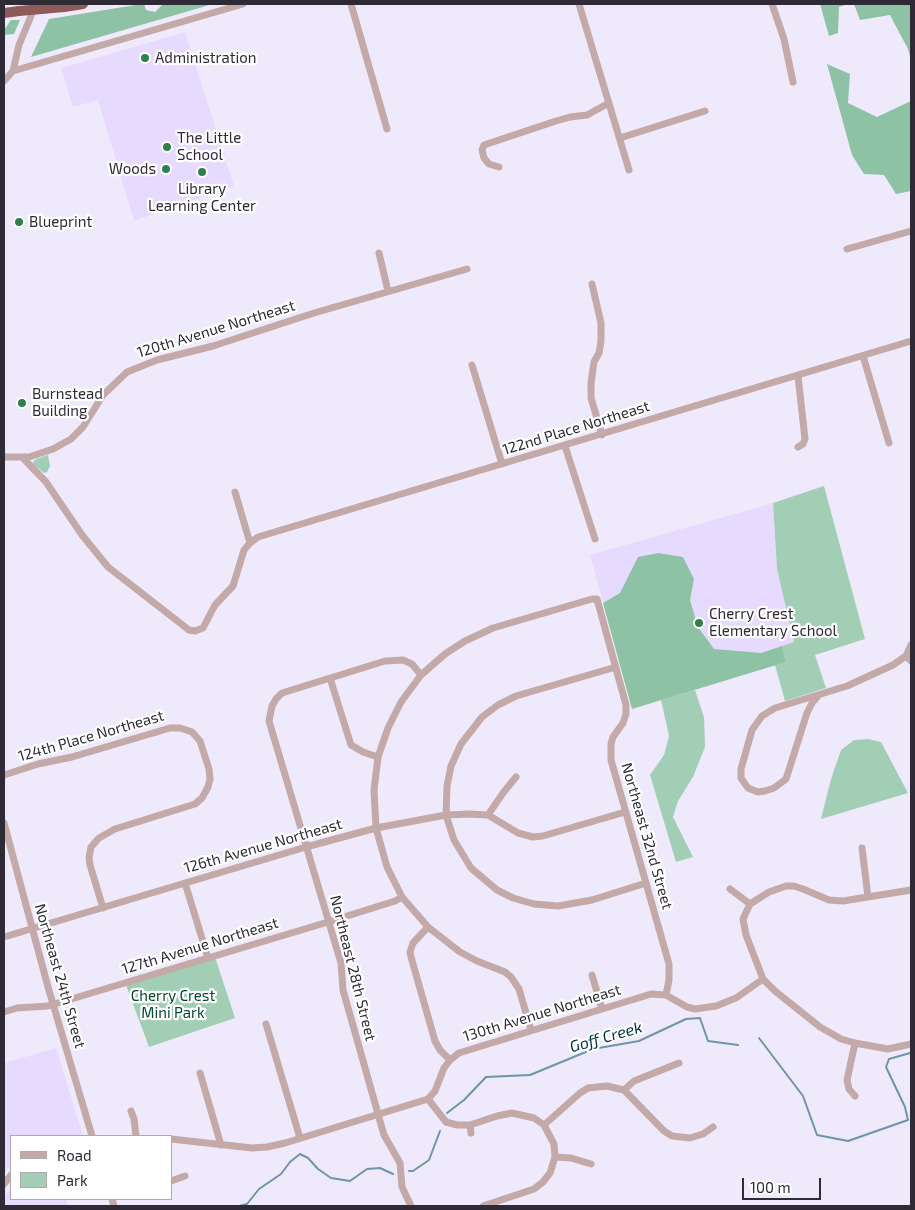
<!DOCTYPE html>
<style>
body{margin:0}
#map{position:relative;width:915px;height:1210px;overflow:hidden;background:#efeafb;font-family:"Exo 2",sans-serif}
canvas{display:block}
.frame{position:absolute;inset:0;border:5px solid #2f2b36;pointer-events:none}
.legend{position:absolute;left:10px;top:1135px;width:162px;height:65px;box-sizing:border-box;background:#fff;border:1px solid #acaaaf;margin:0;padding:6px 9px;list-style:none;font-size:15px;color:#2f2b36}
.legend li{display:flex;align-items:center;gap:10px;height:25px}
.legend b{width:25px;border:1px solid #acaaaf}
.scale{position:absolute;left:742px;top:1178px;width:79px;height:22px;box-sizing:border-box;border:2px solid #2f2b36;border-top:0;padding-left:6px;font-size:15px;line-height:18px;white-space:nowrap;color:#2f2b36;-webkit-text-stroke:4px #fff;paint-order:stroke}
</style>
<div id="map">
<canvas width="915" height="1210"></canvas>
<div class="frame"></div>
<ul class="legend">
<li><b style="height:6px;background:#c3a9a7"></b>Road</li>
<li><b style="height:14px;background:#a3ceb6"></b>Park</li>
</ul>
<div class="scale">100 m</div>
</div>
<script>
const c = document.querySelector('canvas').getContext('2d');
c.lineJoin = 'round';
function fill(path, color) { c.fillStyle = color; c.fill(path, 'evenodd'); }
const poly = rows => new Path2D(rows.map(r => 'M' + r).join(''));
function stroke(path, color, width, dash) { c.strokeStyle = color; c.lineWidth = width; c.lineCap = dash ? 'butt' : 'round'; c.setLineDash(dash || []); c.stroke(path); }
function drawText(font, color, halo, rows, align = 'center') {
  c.font = font + ' "Exo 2",sans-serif'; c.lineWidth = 4.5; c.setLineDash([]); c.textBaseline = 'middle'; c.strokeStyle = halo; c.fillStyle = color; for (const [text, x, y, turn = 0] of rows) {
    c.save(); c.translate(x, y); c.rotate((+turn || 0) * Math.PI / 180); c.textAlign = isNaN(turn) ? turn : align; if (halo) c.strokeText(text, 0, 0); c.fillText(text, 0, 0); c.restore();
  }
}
fill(poly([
 [185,32,234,186,134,221,98,100,73,107,61,68],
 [773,503,777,569,794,642,786,662,632,709,590,555],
 [56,1048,83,1136,11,1136,11,1165,4,1173,4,1063],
 [11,1188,11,1199,66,1199,69,1206,4,1206,4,1198]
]), '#e6dbfe');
fill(poly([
 [48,455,50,466,47,472,44,473,34,465,33,462,36,459],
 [824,486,865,639,815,655,826,688,785,701,775,665,786,662,782,646,794,642,777,569,773,503],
 [695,690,704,717,705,747,693,777,678,801,673,817,693,857,676,862,650,775,664,755,669,736,661,700],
 [868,739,881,742,908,793,821,819,831,779,841,750,854,740],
 [215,957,235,1018,149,1047,126,985]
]), '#a3ceb6');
fill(poly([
 [142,4,144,4,146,10,155,12,163,4,213,4,31,57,49,19],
 [820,4,848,4,839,7,838,33,829,36],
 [854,4,911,4,911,60,908,49,890,15,860,20],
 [11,20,20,20,14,34,4,35,4,30],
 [827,64,850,74,848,103,877,117,911,101,911,191,896,194,884,175,864,174,852,155],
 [658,553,683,557,694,579,690,600,698,627,714,649,761,653,782,646,786,662,632,709,603,603,620,593,638,557]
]), '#8ec2a5');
stroke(poly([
 [759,1038,803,1096,817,1135,848,1141,908,1120,905,1107,886,1067,889,1059,910,1053],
 [447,1113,464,1100,486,1077,530,1075,593,1049,639,1041,686,1019,700,1018,708,1041,738,1045],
 [409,1171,413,1171,429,1160,440,1131],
 [239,1206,247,1204,259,1189,281,1174,290,1162,300,1154,308,1158,318,1169,331,1178,350,1181,367,1169,380,1168,393,1174]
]), '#6e94aa', 2);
stroke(poly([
 [351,4,387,129],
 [579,4,629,170],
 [772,4,784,39,793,82],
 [13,71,19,45,36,4],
 [4,81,13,71,243,4],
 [620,138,705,111],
 [499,167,489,164,484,158,482,150,484,145,556,121,570,117,587,115,609,103],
 [847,249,911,231],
 [379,253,388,291],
 [592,284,601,323,601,341,599,353,594,362,591,383,591,398,602,435],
 [863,356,889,443],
 [472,365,502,464],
 [798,376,805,439,803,444,798,447],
 [565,446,595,539],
 [4,457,29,457,53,449,71,439,83,427,103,395,127,372,157,360,213,346,314,313,467,269],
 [23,458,46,482,82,535,108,567,189,630,195,631,203,628,215,605,233,586,244,550,250,543,258,537,911,341],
 [235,492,250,543],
 [906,656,911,661],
 [616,667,516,696,498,705,482,717,461,744,451,766,447,786,446,815,454,840,471,868,497,890,513,898,534,904,558,906,592,900,646,883],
 [330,678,351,745,363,752,378,757,374,790,376,828,387,867,402,897,428,927,413,943,410,952,411,957,435,1041,440,1050,450,1060],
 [818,696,812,703,807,713,786,779,774,788,765,791,758,792,748,788,741,778,741,769,752,730,762,716,775,708,847,686,893,665,906,656,911,645],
 [378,757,388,728,401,702,421,675,445,654,465,641,493,628,592,599,597,599,626,705,626,714,623,723,613,737,611,744,611,760,669,964,669,980,666,995],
 [4,775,38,764,72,757,170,728,180,728,192,732,200,741,209,769,210,779,208,787,202,798,195,804,115,829,99,838,91,847,89,858,90,865,103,908],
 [488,815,503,793,516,777],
 [4,823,48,987,92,1136],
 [862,848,868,897],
 [185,883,208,958],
 [730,889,750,904,743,919,746,935,763,979,775,991,820,1027,841,1039,855,1043,888,1049,911,1044],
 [750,904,769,892,786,886,794,886,803,889,829,900,843,901,911,890],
 [428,927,460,952,477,961,505,972,511,977,519,989,531,1030],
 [4,937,306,847,376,828,446,815,469,814,488,815,518,833,533,837,543,836,625,812],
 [592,975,602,1009],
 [4,1012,17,1008,48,1006,328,922,395,901,402,897],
 [266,1024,300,1138],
 [200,1073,221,1145],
 [624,1090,664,1131,672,1136,690,1138,703,1134,713,1127],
 [855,1096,849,1089,847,1080,855,1043],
 [428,1099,446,1122,457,1125,470,1125,497,1116,512,1113,534,1118,544,1125,580,1093,588,1088,607,1086,624,1090,634,1081,679,1063],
 [131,1111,134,1119,136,1136],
 [470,1125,471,1133],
 [171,1139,252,1148,267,1147,285,1143,428,1099,435,1091,444,1068,450,1060,459,1053,651,994,666,995,687,1007,695,1009,716,1006,736,998,763,979],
 [555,1157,571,1158,591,1164],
 [171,1181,185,1176],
 [4,1184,11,1175],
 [112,1199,114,1206],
 [411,1206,402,1187,400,1163,384,1135,343,990,341,963,269,721,272,706,276,699,282,693,385,661,403,660,412,664,421,675],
 [483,1206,534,1189,543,1182,550,1173,555,1157,554,1144,544,1125]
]), '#c3a9a7', 7);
stroke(poly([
 [64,7,83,4],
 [4,13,19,11]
]), '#8e5b58', 10);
stroke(poly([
 [19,11,64,7]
]), '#8e5b58', 10);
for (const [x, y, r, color] of [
 [145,58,5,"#327e4c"],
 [167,147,5,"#327e4c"],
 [166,169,5,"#327e4c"],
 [202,172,5,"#327e4c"],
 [19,222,5,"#327e4c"],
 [22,403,5,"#327e4c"],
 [699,623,5,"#327e4c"]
]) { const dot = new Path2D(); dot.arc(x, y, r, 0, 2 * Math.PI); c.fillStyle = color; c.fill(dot); stroke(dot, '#fff', 2); }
drawText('15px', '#2f2b36', '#fff', [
 ["Administration",155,58],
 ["The Little",177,138],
 ["School",177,155],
 ["Woods",156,169,"right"],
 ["Library",202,189,"center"],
 ["Learning Center",202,206,"center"],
 ["Blueprint",29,222],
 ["Burnstead",32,394],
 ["Building",32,411],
 ["Cherry Crest",709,614],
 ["Elementary School",709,631]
], 'left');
drawText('15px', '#2f2b36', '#fff', [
 ["120th Avenue Northeast",216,329,-17],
 ["122nd Place Northeast",576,428,-17],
 ["124th Place Northeast",91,736,-16],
 ["Northeast 32nd Street",647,836,74],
 ["126th Avenue Northeast",263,846,-16],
 ["127th Avenue Northeast",200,946,-17],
 ["Northeast 28th Street",353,968,76],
 ["Northeast 24th Street",60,976,74],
 ["130th Avenue Northeast",542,1013,-17]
]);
drawText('15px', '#03492e', '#fff', [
 ["Cherry Crest",173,996],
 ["Mini Park",173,1013]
]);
drawText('italic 16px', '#003346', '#fff', [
 ["Goff Creek",606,1037,-16]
]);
</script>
